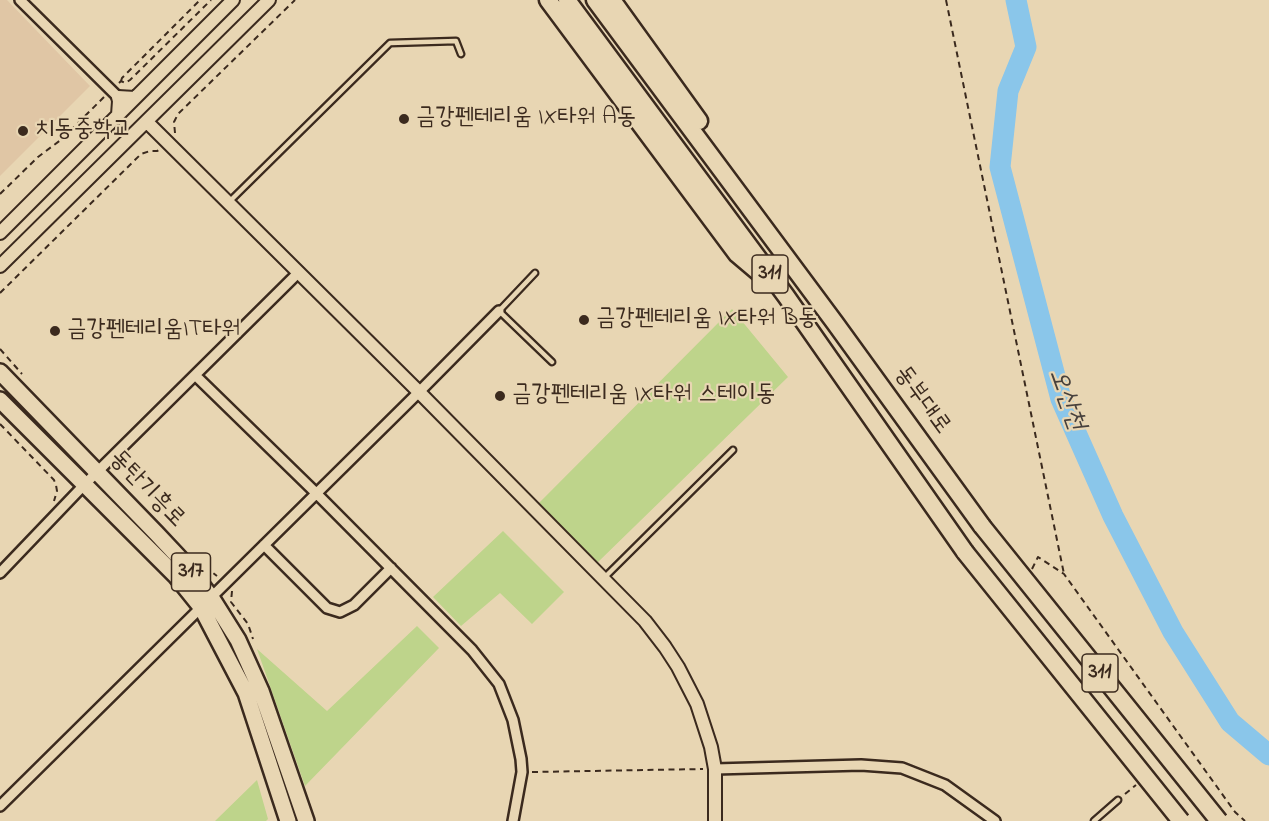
<!DOCTYPE html>
<meta charset="utf-8">
<style>
body{margin:0}
canvas{display:block;background:#e8d6b3}
</style>
<canvas width="1269" height="821"></canvas>
<script>
const c = document.querySelector('canvas').getContext('2d');
c.lineJoin = 'round';
function fill(path, color) { c.fillStyle = color; c.fill(path, 'evenodd'); }
const poly = rows => new Path2D(rows.map(r => 'M' + r).join(''));
function stroke(path, color, width, dash) { c.strokeStyle = color; c.lineWidth = width; c.lineCap = dash ? 'butt' : 'round'; c.setLineDash(dash || []); c.stroke(path); }
function drawText(font, color, halo, rows, align = 'center') {
  c.font = font + ' "Indie Flower","Poor Story",sans-serif'; c.lineWidth = 4.5; c.setLineDash([]); c.textBaseline = 'middle'; c.strokeStyle = halo; c.fillStyle = color; for (const [text, x, y, turn = 0] of rows) {
    c.save(); c.translate(x, y); c.rotate((+turn || 0) * Math.PI / 180); c.textAlign = isNaN(turn) ? turn : align; if (halo) c.strokeText(text, 0, 0); c.fillText(text, 0, 0); c.restore();
  }
}
fill(poly([
 [0,0,7,0,90,86,0,176]
]), '#e0c6a5');
fill(poly([
 [732,309,788,377,596,564,535,507],
 [503,531,564,592,532,624,500,593,461,626,433,597],
 [417,626,439,648,305,786,257,649,327,711],
 [257,780,268,819,266,821,215,821]
]), '#bed48b');
stroke(poly([
 [1016,0,1026,47,1008,91,1000,167,1061,399,1113,516,1173,632,1230,722,1269,755]
]), '#8ac6ea', 21);
const service = poly([
 [229,202,390,43,456,41,461,54],
 [535,273,499,311,552,362],
 [603,579,733,450],
 [1094,821,1118,800]
]);
const minor = poly([
 [20,0,118,97],
 [196,376,316,493,472,650,499,684,513,720,521,759,522,772,513,821],
 [264,545,327,608,340,612,354,605,391,568],
 [0,573,84,485,299,272],
 [715,769,861,765,902,768,945,785,995,821],
 [0,806,419,392,499,311]
]);
const tertiary = poly([
 [118,115,119,101,118,97,135,98],
 [147,122,419,392,645,621,665,647,678,667,697,704,711,747,715,769,715,821],
 [0,233,233,0],
 [0,266,269,0]
]);
const primary = poly([
 [0,372,156,533,187,566,211,597,238,640,261,691,306,821],
 [0,400,176,576,201,607,246,693,288,821]
]);
const trunk = poly([
 [548,0,737,254,763,276],
 [567,0,786,296,965,552],
 [595,0,835,323,982,526],
 [612,0,699,121]
]);
stroke(service, '#3b2a1e', 9);
stroke(minor, '#3b2a1e', 14);
stroke(tertiary, '#3b2a1e', 16);
stroke(primary, '#3b2a1e', 20);
stroke(trunk, '#3b2a1e', 21);
stroke(poly([
 [946,0,1064,574],
 [121,81,122,78,200,0],
 [119,83,121,81,125,83,130,80,211,0],
 [175,133,174,122,178,114,295,0],
 [0,194,38,157,62,139,104,97],
 [0,293,141,154,150,151,157,151,159,150],
 [0,349,22,374],
 [0,424,54,480,56,485,57,491,54,501],
 [205,567,217,576],
 [1032,569,1038,557,1064,574,1235,812,1245,821],
 [232,591,231,602,248,624,253,639],
 [532,772,703,769],
 [1125,794,1136,785]
]), '#3b2a1e', 2, [6, 4.5]);
stroke(service, '#e8d6b3', 4.5);
stroke(minor, '#e8d6b3', 9);
stroke(tertiary, '#e8d6b3', 12);
stroke(primary, '#e8d6b3', 15);
stroke(trunk, '#e8d6b3', 16);
const trunkBridge = poly([
 [982,526,1219,821],
 [965,552,1181,821]
]);
stroke(trunkBridge, '#3b2a1e', 21, []);
stroke(trunkBridge, '#e8d6b3', 16);
for (const [x, y, r, color] of [
 [404,119,6,"#3b2a1e"],
 [23,131,6,"#3b2a1e"],
 [584,320,6,"#3b2a1e"],
 [55,331,6,"#3b2a1e"],
 [500,396,6,"#3b2a1e"]
]) { const dot = new Path2D(); dot.arc(x, y, r, 0, 2 * Math.PI); c.fillStyle = color; c.fill(dot); stroke(dot, '#e8d6b3', 2); }
for (const [x, y, w] of [
 [770,274,36],
 [191,572,39],
 [1100,673,36]
]) { const box = new Path2D(); box.roundRect(x - w / 2, y - 19, w, 38, 4.5); c.fillStyle = '#e8d6b3'; c.fill(box); stroke(box, '#3b2a1e', 1.5); }
drawText('bold 22px', '#3b2a1e', null, [
 ["311",770,274],
 ["317",191,572],
 ["311",1100,673]
]);
drawText('24px', '#3b2a1e', '#e8d6b3', [
 ["금강펜테리움 IX타워 A동",416,119],
 ["치동중학교",35,131],
 ["금강펜테리움 IX타워 B동",596,320],
 ["금강펜테리움IT타워",67,331],
 ["금강펜테리움 IX타워 스테이동",512,396]
], 'left');
drawText('24px', '#3b2a1e', '#e8d6b3', [
 ["동부대로",921,401,54],
 ["동탄기흥로",146,490,46]
]);
drawText('italic 26px', '#47413d', '#e8d6b3', [
 ["오산천",1065,400,70]
]);
</script>
